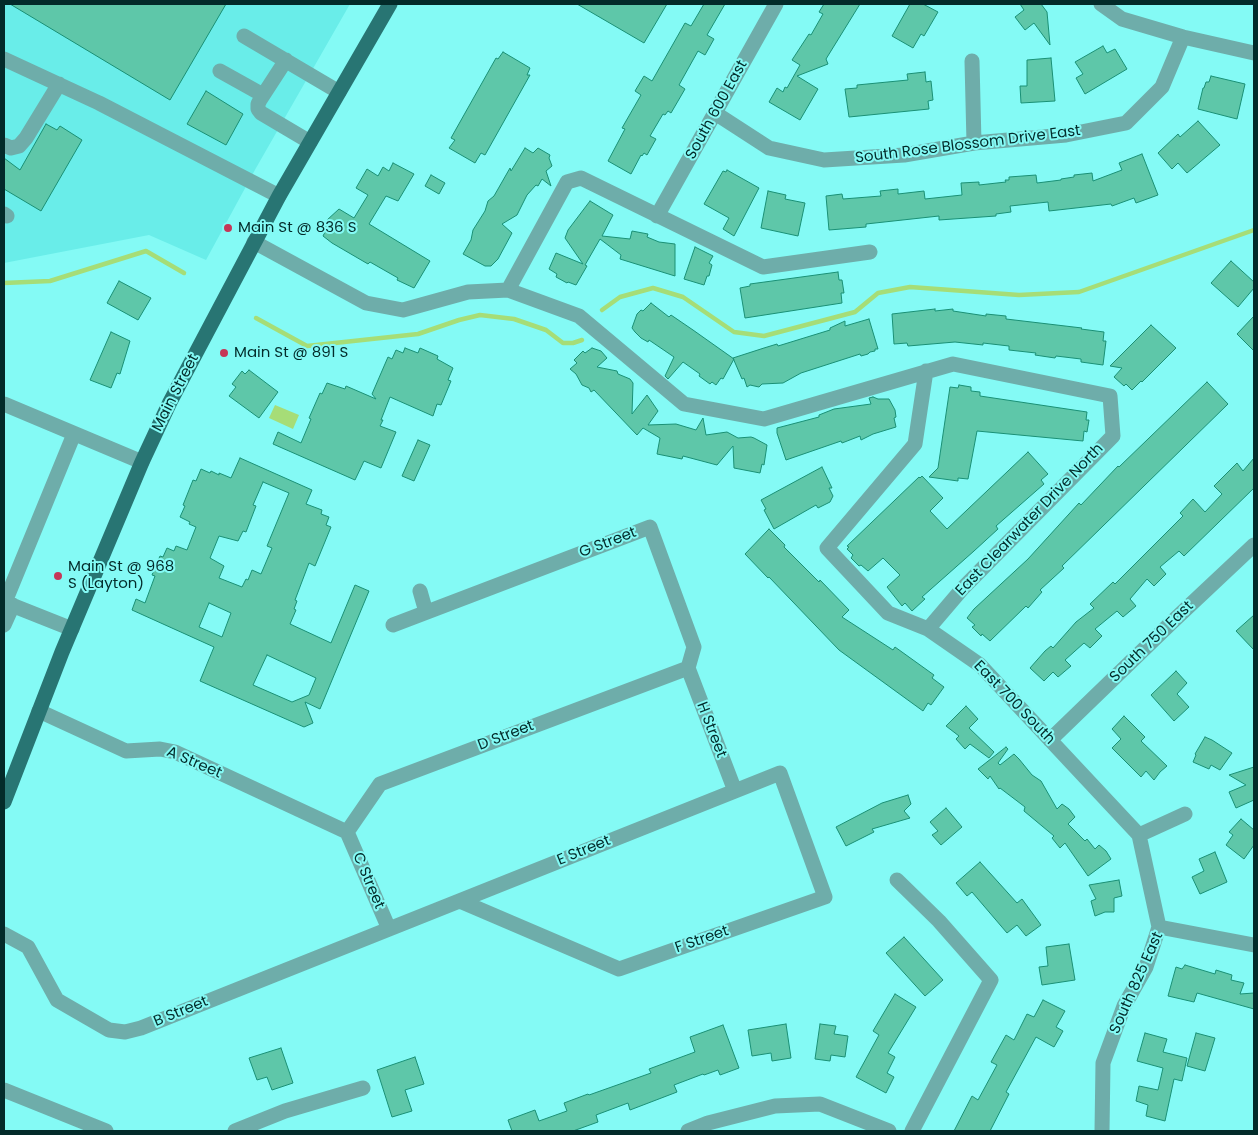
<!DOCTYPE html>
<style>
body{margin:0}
#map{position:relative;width:1258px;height:1135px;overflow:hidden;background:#84faf5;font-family:Poppins,sans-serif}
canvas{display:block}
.frame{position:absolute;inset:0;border:5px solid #032b2a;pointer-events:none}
</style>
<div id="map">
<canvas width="1258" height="1135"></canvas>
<div class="frame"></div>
</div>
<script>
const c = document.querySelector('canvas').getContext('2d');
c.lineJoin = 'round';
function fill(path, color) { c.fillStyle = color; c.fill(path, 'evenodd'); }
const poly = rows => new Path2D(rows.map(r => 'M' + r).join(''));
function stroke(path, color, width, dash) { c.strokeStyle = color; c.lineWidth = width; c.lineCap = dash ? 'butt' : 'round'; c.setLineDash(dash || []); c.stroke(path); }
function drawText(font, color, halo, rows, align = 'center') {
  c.font = font + ' Poppins,sans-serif'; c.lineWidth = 4; c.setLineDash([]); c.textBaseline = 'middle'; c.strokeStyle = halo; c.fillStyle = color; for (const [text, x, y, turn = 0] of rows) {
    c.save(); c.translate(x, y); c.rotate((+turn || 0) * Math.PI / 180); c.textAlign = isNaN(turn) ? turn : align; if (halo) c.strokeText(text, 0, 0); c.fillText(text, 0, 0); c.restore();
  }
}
fill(poly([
 [4,4,350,4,256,168,206,260,149,235,4,263]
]), '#69ede9');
fill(poly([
 [275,405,299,415,293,429,269,418]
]), '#a6dd77');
stroke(poly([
 [4,283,50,281,146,251,184,273],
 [602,310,620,297,653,288,683,297,734,332,764,336,855,312,878,293,910,287,1019,295,1079,292,1254,230],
 [256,318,307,346,418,334,459,320,480,315,514,319,546,330,563,343,573,343,582,340]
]), '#a6dd77', 4.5);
const building = poly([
 [10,4,226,4,170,100,10,4],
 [577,4,667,4,644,43,577,4],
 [704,4,725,4,707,35,714,39,705,55,698,51,679,85,685,89,671,113,668,111,665,115,663,114,650,136,656,139,647,155,644,153,642,156,641,155,631,174,608,161,625,129,622,128,641,95,635,91,644,76,652,81,685,23,691,26,704,4],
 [824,4,860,4,826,59,828,64,797,76,818,89,800,120,769,102,777,88,783,92,785,87,787,88,800,65,792,60,809,34,811,35,823,14,819,12,824,4],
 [910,4,923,4,938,12,924,36,921,34,913,48,892,36,910,4],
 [1020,4,1041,4,1047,12,1050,45,1034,23,1025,30,1015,17,1024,10,1020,4],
 [1103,46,1107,53,1115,49,1127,69,1085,94,1076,78,1083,74,1075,62,1103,46],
 [503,52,530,68,527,75,530,75,485,155,481,153,475,163,449,148,455,140,451,138,496,58,498,59,503,52],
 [1051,58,1055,101,1021,103,1020,86,1027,86,1027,60,1051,58],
 [925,72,926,82,931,81,933,100,928,101,929,109,849,117,845,89,857,88,857,85,908,80,907,74,925,72],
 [1211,76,1245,84,1237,119,1198,109,1203,88,1204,88,1206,82,1209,82,1211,76],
 [206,91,243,114,226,145,187,124,206,91],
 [1198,121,1220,145,1187,173,1178,163,1172,169,1158,153,1178,134,1180,137,1198,121],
 [46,124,57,130,60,126,82,140,41,211,4,189,4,158,20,170,46,124],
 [525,148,533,153,538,148,550,155,549,158,552,166,546,171,551,186,542,179,538,186,536,185,527,195,517,215,502,224,512,233,498,259,491,266,485,266,463,254,471,240,473,230,485,211,488,201,494,196,510,168,511,171,525,148],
 [1142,154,1158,195,1136,203,1134,198,1112,206,1111,204,1049,211,1048,202,1010,206,1011,212,996,214,996,216,939,220,939,216,866,224,866,227,829,230,826,196,842,194,843,199,881,196,880,191,898,189,898,194,924,191,925,199,962,195,961,183,979,182,979,185,1006,182,1005,180,1009,180,1009,177,1036,175,1037,183,1061,180,1061,179,1074,177,1074,175,1092,173,1093,181,1122,170,1119,163,1142,154],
 [393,163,414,174,398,201,386,196,369,224,430,261,414,288,397,280,398,278,370,262,368,264,332,243,323,236,327,228,324,226,327,220,339,209,354,218,368,195,356,188,367,169,378,176,383,167,389,171,393,163],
 [727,170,759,188,734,236,723,229,729,218,704,204,723,171,726,172,727,170],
 [431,175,445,183,439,194,425,186,431,175],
 [768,191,786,195,785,199,805,203,798,236,761,228,768,191],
 [590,201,613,215,602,236,630,239,632,231,648,234,647,237,659,242,675,244,675,276,620,259,621,255,600,239,585,265,587,266,576,285,568,282,567,283,556,277,557,274,549,269,556,253,583,264,565,238,568,230,590,201],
 [695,247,713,256,709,263,712,265,709,276,707,276,704,285,684,279,695,247],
 [1231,261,1254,282,1254,288,1238,307,1211,283,1231,261],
 [838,272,839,280,842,280,844,293,841,293,842,303,745,318,740,288,750,286,750,284,838,272],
 [119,281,151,298,138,320,107,303,119,281],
 [651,303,669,317,671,315,693,330,734,359,723,379,721,378,716,385,712,382,710,384,699,376,700,374,683,362,668,379,665,376,674,357,649,340,648,342,641,338,635,332,632,328,637,314,641,310,643,311,651,303],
 [935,309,935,311,953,309,953,311,986,316,986,314,1006,316,1006,319,1082,328,1081,329,1104,332,1103,341,1106,341,1103,365,1081,362,1081,359,1056,356,1055,358,1035,355,1036,353,1009,350,1009,346,983,343,983,345,955,342,908,346,907,343,894,344,892,314,935,309],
 [1254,316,1254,351,1237,334,1254,316],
 [869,319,878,349,875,349,875,351,870,352,868,354,861,356,860,354,801,373,783,383,762,384,759,387,750,385,747,387,744,378,742,379,733,358,764,348,777,344,778,346,830,330,830,328,845,321,845,326,869,319],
 [1151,325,1176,348,1142,382,1141,381,1132,390,1126,384,1124,386,1114,377,1122,368,1110,366,1151,325],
 [111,332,130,341,120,374,117,373,111,388,90,380,111,332],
 [405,348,418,353,420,348,438,356,437,359,453,368,448,380,451,381,441,405,437,404,433,416,390,397,381,420,383,420,380,426,396,432,381,468,364,461,355,480,273,444,278,432,301,443,311,419,309,418,320,393,322,394,327,383,345,389,346,386,376,399,372,394,388,357,392,359,396,350,403,353,405,348],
 [592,348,601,351,607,358,597,367,617,371,618,374,630,379,633,383,632,414,647,395,658,411,648,425,676,424,696,430,703,418,706,435,727,432,738,438,751,437,754,438,767,445,764,465,762,464,760,473,734,468,733,446,717,465,683,456,682,459,657,454,660,438,643,428,637,435,594,390,591,392,589,388,582,385,576,374,570,369,577,363,574,360,583,351,585,353,592,348],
 [249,370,278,392,259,418,229,396,236,387,232,384,242,371,245,374,249,370],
 [1207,382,1228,404,1062,566,1064,568,1040,590,1042,592,1028,608,1026,606,990,641,982,634,981,636,972,627,975,625,967,618,974,609,1028,559,1079,503,1081,505,1118,466,1119,467,1207,382],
 [959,385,971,387,971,391,980,392,980,396,1087,412,1086,420,1089,420,1087,432,1084,431,1083,441,977,431,968,479,958,478,958,481,929,477,938,468,950,387,958,388,959,385],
 [873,397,878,399,889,399,895,410,896,417,894,418,896,427,873,434,861,440,860,436,842,443,841,441,786,460,777,433,777,428,819,417,819,415,834,409,871,404,869,398,873,397],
 [418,440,430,445,414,481,402,476,418,440],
 [1028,452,1048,474,1041,480,1044,484,996,526,998,529,974,551,922,597,925,599,912,611,905,603,902,606,887,587,900,575,883,558,868,571,861,565,859,566,851,558,853,555,847,549,849,547,847,546,919,477,920,478,922,476,943,498,930,511,947,529,1028,452],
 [240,458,312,490,306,504,322,510,321,514,329,517,326,525,331,527,315,566,309,563,295,600,297,601,294,609,296,610,290,624,331,643,355,585,369,591,320,709,305,702,313,723,304,727,200,681,214,647,132,610,136,599,145,603,155,576,152,575,160,556,163,557,167,548,174,551,176,546,187,550,196,527,189,524,190,522,180,517,185,506,183,505,193,480,196,481,201,469,210,473,211,471,219,475,219,473,231,478,240,458],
 [263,482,289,493,267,546,272,548,261,574,252,570,248,580,246,579,242,587,219,578,224,566,210,558,219,536,238,541,243,531,246,532,256,506,253,505,263,482],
 [209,603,231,613,222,637,199,627,209,603],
 [267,655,316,678,309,695,292,702,253,685,267,655],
 [1254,458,1254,488,1184,556,1179,551,1160,567,1166,574,1154,586,1147,579,1130,599,1136,606,1123,617,1117,611,1095,629,1102,636,1090,648,1084,643,1065,660,1071,666,1058,677,1053,672,1044,681,1030,668,1045,651,1051,646,1053,648,1076,622,1094,608,1090,604,1113,582,1115,584,1183,516,1180,513,1193,499,1205,512,1222,494,1214,486,1237,463,1243,471,1254,458],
 [822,467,832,488,829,488,833,496,830,502,818,508,816,505,774,529,764,510,766,509,761,500,822,467],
 [769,529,785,545,784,547,819,582,820,580,849,610,842,617,893,650,895,647,934,675,932,678,944,687,931,705,928,703,923,711,839,650,769,577,768,578,745,554,769,529],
 [1254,615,1254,650,1236,631,1254,615],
 [1176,671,1187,683,1177,694,1189,707,1174,721,1151,695,1176,671],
 [966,706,978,719,969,728,994,752,989,758,970,744,965,749,956,739,959,736,946,726,966,706],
 [1124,716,1145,737,1141,741,1167,766,1160,772,1154,780,1146,771,1141,777,1112,748,1121,739,1112,729,1124,716],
 [1205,737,1212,740,1232,753,1220,770,1211,765,1209,769,1193,762,1196,755,1195,754,1205,737],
 [1006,747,1008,749,998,763,1000,765,1014,754,1019,759,1032,775,1041,781,1057,809,1062,804,1069,809,1075,817,1068,824,1085,841,1087,839,1095,849,1099,845,1106,851,1111,859,1088,876,1065,843,1060,848,1052,838,1054,836,1024,811,1025,807,1000,788,999,789,990,776,988,779,978,769,1006,747],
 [1254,767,1254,800,1236,808,1229,792,1246,785,1229,775,1254,767],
 [908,795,911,804,904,811,910,818,872,829,874,832,846,846,836,827,882,803,908,795],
 [946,808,962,827,941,845,932,835,938,831,930,822,946,808],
 [1241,819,1254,830,1254,845,1244,859,1226,845,1233,835,1229,832,1241,819],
 [1215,852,1227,882,1200,894,1192,877,1204,871,1199,859,1215,852],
 [980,862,1017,903,1022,899,1041,925,1026,936,1017,925,1007,933,972,892,967,896,956,883,980,862],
 [1119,880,1122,896,1114,898,1114,912,1105,912,1095,916,1091,901,1096,899,1089,885,1119,880],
 [904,937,943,980,925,996,886,953,904,937],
 [1069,944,1075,980,1042,985,1039,967,1048,966,1046,947,1069,944],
 [1185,965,1215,974,1216,970,1232,975,1231,980,1244,983,1240,994,1254,993,1254,1009,1197,993,1194,1002,1168,996,1176,967,1182,969,1185,965],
 [895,994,916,1007,888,1053,895,1057,887,1073,894,1077,886,1093,856,1077,879,1035,873,1031,895,994],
 [1043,1000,1065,1011,1056,1027,1063,1031,1054,1047,1036,1037,1006,1092,1009,1094,990,1131,954,1131,972,1096,978,1100,997,1065,991,1062,1006,1035,1014,1040,1027,1014,1034,1017,1043,1000],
 [786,1024,791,1058,772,1061,771,1053,752,1056,748,1030,786,1024],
 [820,1024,836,1026,834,1034,848,1036,845,1057,831,1055,830,1061,815,1059,820,1024],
 [723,1025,739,1068,720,1075,718,1070,704,1075,703,1074,674,1085,677,1092,630,1110,628,1103,596,1115,598,1122,573,1131,512,1131,508,1120,535,1110,539,1121,567,1111,564,1103,588,1094,589,1095,651,1073,649,1069,695,1052,690,1037,723,1025],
 [1145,1033,1167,1039,1163,1052,1187,1058,1182,1081,1174,1079,1165,1121,1146,1116,1148,1105,1136,1101,1139,1086,1158,1090,1163,1068,1137,1061,1145,1033],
 [1196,1033,1215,1038,1205,1071,1187,1066,1196,1033],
 [281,1048,293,1083,272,1090,267,1077,257,1080,249,1058,281,1048],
 [415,1057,424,1084,405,1090,412,1111,392,1117,377,1070,415,1057]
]);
fill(building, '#5ec7a9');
stroke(building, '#1a9075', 1);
stroke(poly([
 [1101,4,1122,19,1183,37,1254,53],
 [244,36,339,92],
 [4,59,99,103,279,196],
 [286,60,260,100,258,104,258,109,261,113,310,142],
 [972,61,974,143],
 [220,71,263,95],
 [715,113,769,148,824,160,904,155,974,143,1066,135,1126,123,1162,87,1183,37],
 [4,145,11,148,19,146,26,138,59,84],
 [4,214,7,216],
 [657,216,776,4],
 [254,242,366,303,403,310,468,292,508,290,579,316,684,404,764,419,953,364,1110,396,1113,436,963,588,928,629],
 [508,290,567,182,581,178,763,267,870,252],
 [926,371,915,444,827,548,888,613,928,629,980,665,1139,835,1159,927],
 [4,404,142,462],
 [420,591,426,612],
 [4,602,72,629],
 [5,602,74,434],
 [4,625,13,605],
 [393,625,650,527,694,647,688,668],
 [688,668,735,791],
 [39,711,126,751,160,749,175,752,347,832],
 [1050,740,1171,623,1254,545],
 [347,832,380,784,688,668],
 [347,832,389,929],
 [1139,835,1185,814],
 [897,880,939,921,991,980,912,1131],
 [1159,927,1254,945],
 [4,934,28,947,57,1000,109,1030,125,1032,141,1028,780,773,825,897,619,969,460,901],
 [4,1090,106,1131],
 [235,1131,285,1111,363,1088],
 [688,1131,708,1123,775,1106,820,1104,889,1131],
 [1102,1131,1103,1063,1124,1006,1146,967,1159,927]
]), '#6eadaa', 15);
stroke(poly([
 [4,802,62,652,142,462,170,402,279,196,390,4]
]), '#287573', 15);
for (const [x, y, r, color] of [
 [228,228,5,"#c53657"],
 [224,353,5,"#c53657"],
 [58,576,5,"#c53657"]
]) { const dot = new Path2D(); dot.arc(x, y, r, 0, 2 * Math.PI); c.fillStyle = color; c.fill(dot); stroke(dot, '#84faf5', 2); }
drawText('15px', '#032b2a', '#84faf5', [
 ["South 600 East",717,110,-61],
 ["South Rose Blossom Drive East",968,145,-7],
 ["Main Street",176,393,-63],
 ["East Clearwater Drive North",1030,520,-46],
 ["G Street",608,543,-21],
 ["South 750 East",1152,642,-44],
 ["East 700 South",1014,703,46],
 ["H Street",711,730,69],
 ["D Street",506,736,-21],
 ["A Street",194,763,23],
 ["E Street",584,851,-22],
 ["C Street",368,881,67],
 ["F Street",702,940,-19],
 ["South 825 East",1137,983,-66],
 ["B Street",181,1012,-22]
]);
drawText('15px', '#032b2a', '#84faf5', [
 ["Main St @ 836 S",238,228],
 ["Main St @ 891 S",234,353],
 ["Main St @ 968",68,567],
 ["S (Layton)",68,584]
], 'left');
</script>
